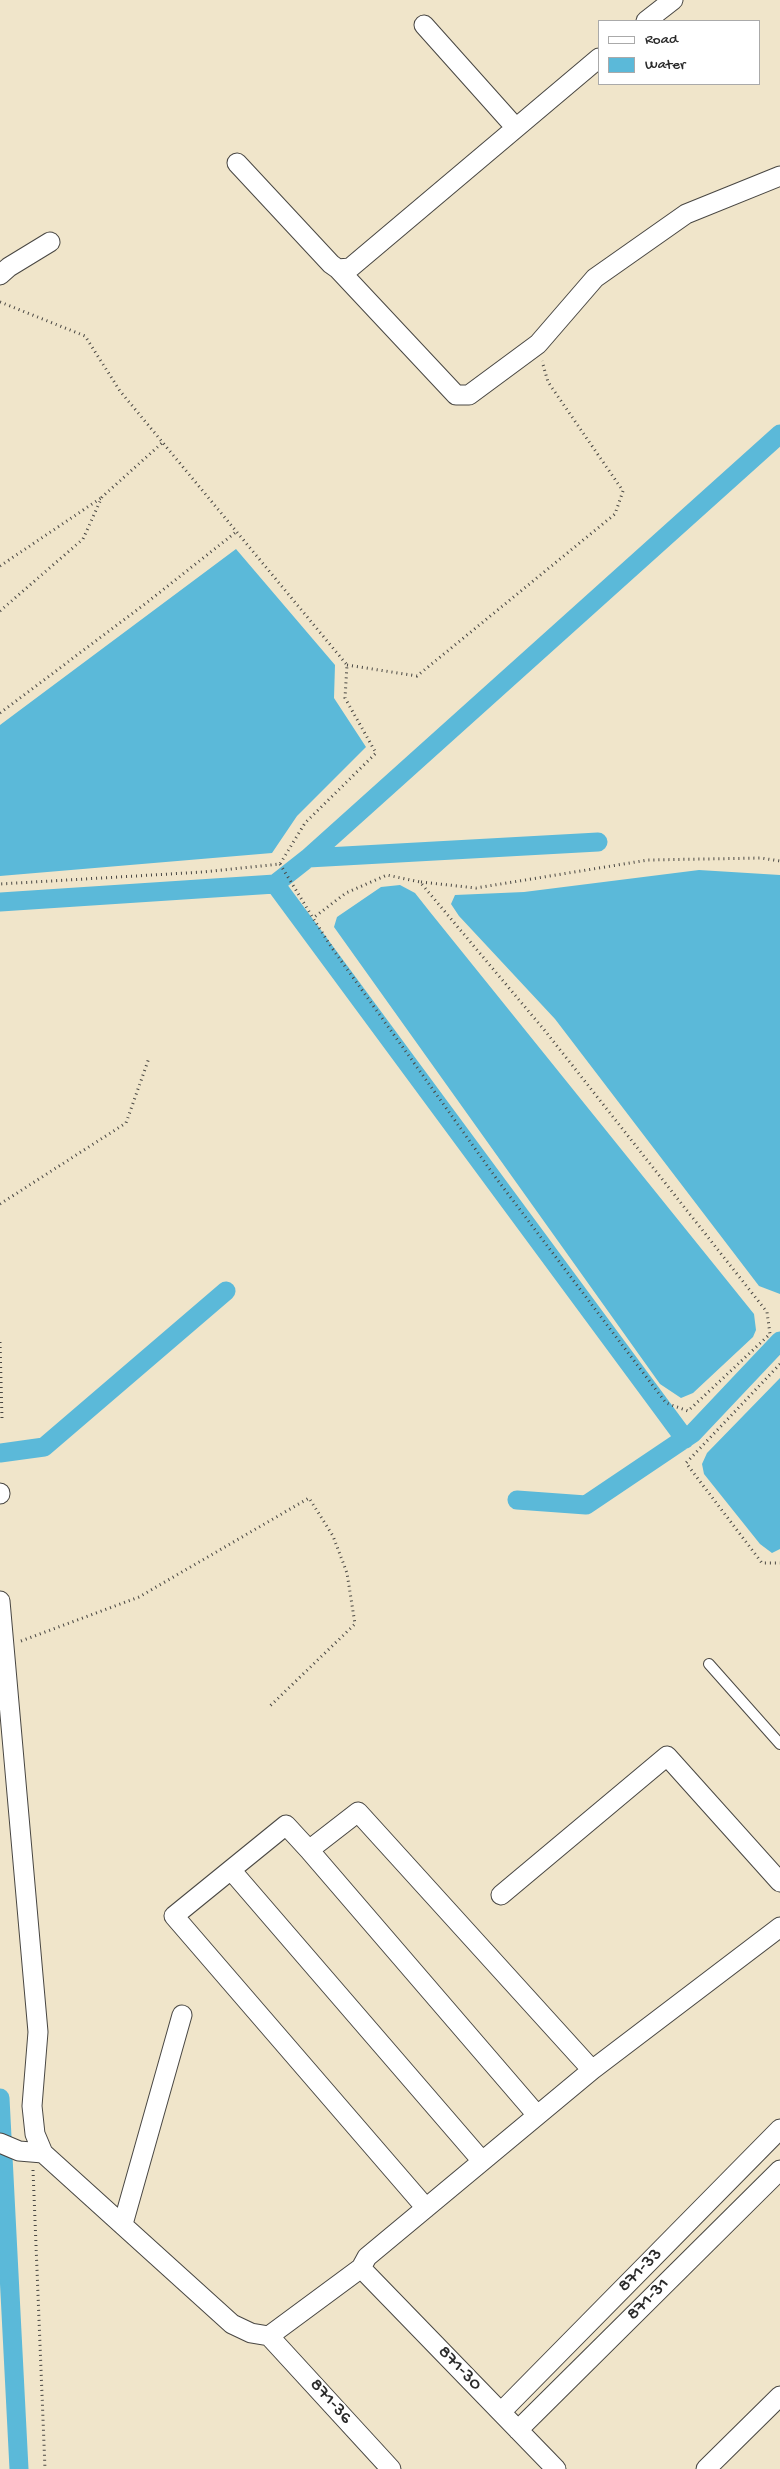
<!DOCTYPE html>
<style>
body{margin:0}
#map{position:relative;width:780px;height:2469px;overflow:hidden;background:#f0e5ca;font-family:"Gochi Hand",sans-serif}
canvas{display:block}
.legend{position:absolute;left:598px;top:20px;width:162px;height:65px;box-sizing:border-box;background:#fff;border:1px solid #aaa;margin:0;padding:6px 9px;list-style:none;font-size:15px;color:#2b2b2b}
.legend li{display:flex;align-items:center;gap:10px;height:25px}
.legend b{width:25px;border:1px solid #aaa}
</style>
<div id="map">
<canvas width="780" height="2469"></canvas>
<ul class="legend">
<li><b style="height:6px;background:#fff"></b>Road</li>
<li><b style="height:14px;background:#5bb9d9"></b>Water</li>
</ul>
</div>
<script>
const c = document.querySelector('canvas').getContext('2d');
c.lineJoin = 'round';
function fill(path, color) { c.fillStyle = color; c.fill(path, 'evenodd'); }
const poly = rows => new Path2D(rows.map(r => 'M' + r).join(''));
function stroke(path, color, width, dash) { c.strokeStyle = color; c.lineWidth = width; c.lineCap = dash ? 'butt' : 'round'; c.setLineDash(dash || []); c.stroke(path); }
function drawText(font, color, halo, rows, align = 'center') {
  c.font = font + ' "Gochi Hand",sans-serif'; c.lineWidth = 4; c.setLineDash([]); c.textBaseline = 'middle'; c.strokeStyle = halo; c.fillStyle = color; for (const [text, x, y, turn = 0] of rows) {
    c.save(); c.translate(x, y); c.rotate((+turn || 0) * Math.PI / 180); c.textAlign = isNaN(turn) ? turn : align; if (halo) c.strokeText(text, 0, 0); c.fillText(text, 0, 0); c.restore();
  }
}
fill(poly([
 [236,549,335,665,334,698,366,747,297,816,272,853,0,876,0,725],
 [699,870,780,875,780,1294,759,1286,555,1019,459,916,451,904,455,895,524,892],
 [400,885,415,893,430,912,754,1314,756,1330,753,1337,693,1393,681,1398,660,1384,334,927,337,917,381,887],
 [780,1378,780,1549,772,1553,760,1544,704,1474,702,1464,707,1453]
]), '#5bb9d9');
stroke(poly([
 [308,858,780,434],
 [275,884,308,858,598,842],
 [0,902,275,884,685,1439],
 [0,1453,44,1447,226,1291],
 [517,1500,586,1505,693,1433,780,1341],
 [0,2098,19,2469]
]), '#5bb9d9', 19);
const lane = poly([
 [709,1664,780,1744]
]);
const street = poly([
 [646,21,673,0],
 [424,25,516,128],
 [237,163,331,264,338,269,350,268,599,58],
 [338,269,456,395,469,395,538,344,595,278,686,214,780,176],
 [0,275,9,267,50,242],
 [0,1494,0,1493],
 [0,1601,38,2032,32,2106,35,2134,43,2153,232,2324,251,2333,269,2336,361,2268,367,2257,592,2070,780,1927],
 [309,1850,537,2115],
 [231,1870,482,2161],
 [501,1895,667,1756,780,1882],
 [0,2143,19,2151,43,2153],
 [426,2208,174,1916,286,1825,309,1850,358,1812,592,2070],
 [123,2224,182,2015],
 [361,2268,556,2469],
 [269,2336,391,2469],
 [501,2412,780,2129],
 [518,2430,780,2170],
 [706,2469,780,2396]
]);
stroke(lane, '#494743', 12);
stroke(street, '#494743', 21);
stroke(poly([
 [0,302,85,336,120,391,347,665,345,698,376,753,305,823,280,864,203,872,0,884],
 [0,566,101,498],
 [0,611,83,539,102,497,162,443],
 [347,665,417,676,615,514,623,491,548,382,542,361],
 [0,713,145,604,236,532],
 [280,864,313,918,332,948,496,1178,666,1403,688,1411,770,1334,767,1312,546,1032,420,882,387,875,346,893,313,918],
 [421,882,476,888,648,860,761,858,780,861],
 [0,1204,126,1123,149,1058],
 [0,1342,2,1419],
 [780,1364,686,1463,762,1563,780,1563],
 [21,1641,139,1597,309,1498,333,1536,347,1573,355,1624,269,1707],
 [33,2170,45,2469]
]), '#494743', 3, [1, 4]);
stroke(lane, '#fff', 10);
stroke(street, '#fff', 19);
drawText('19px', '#2b2b2b', '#fff', [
 ["871-33",641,2271,-45],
 ["871-31",649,2300,-45],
 ["871-30",459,2369,46],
 ["871-36",330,2402,48]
]);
</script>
